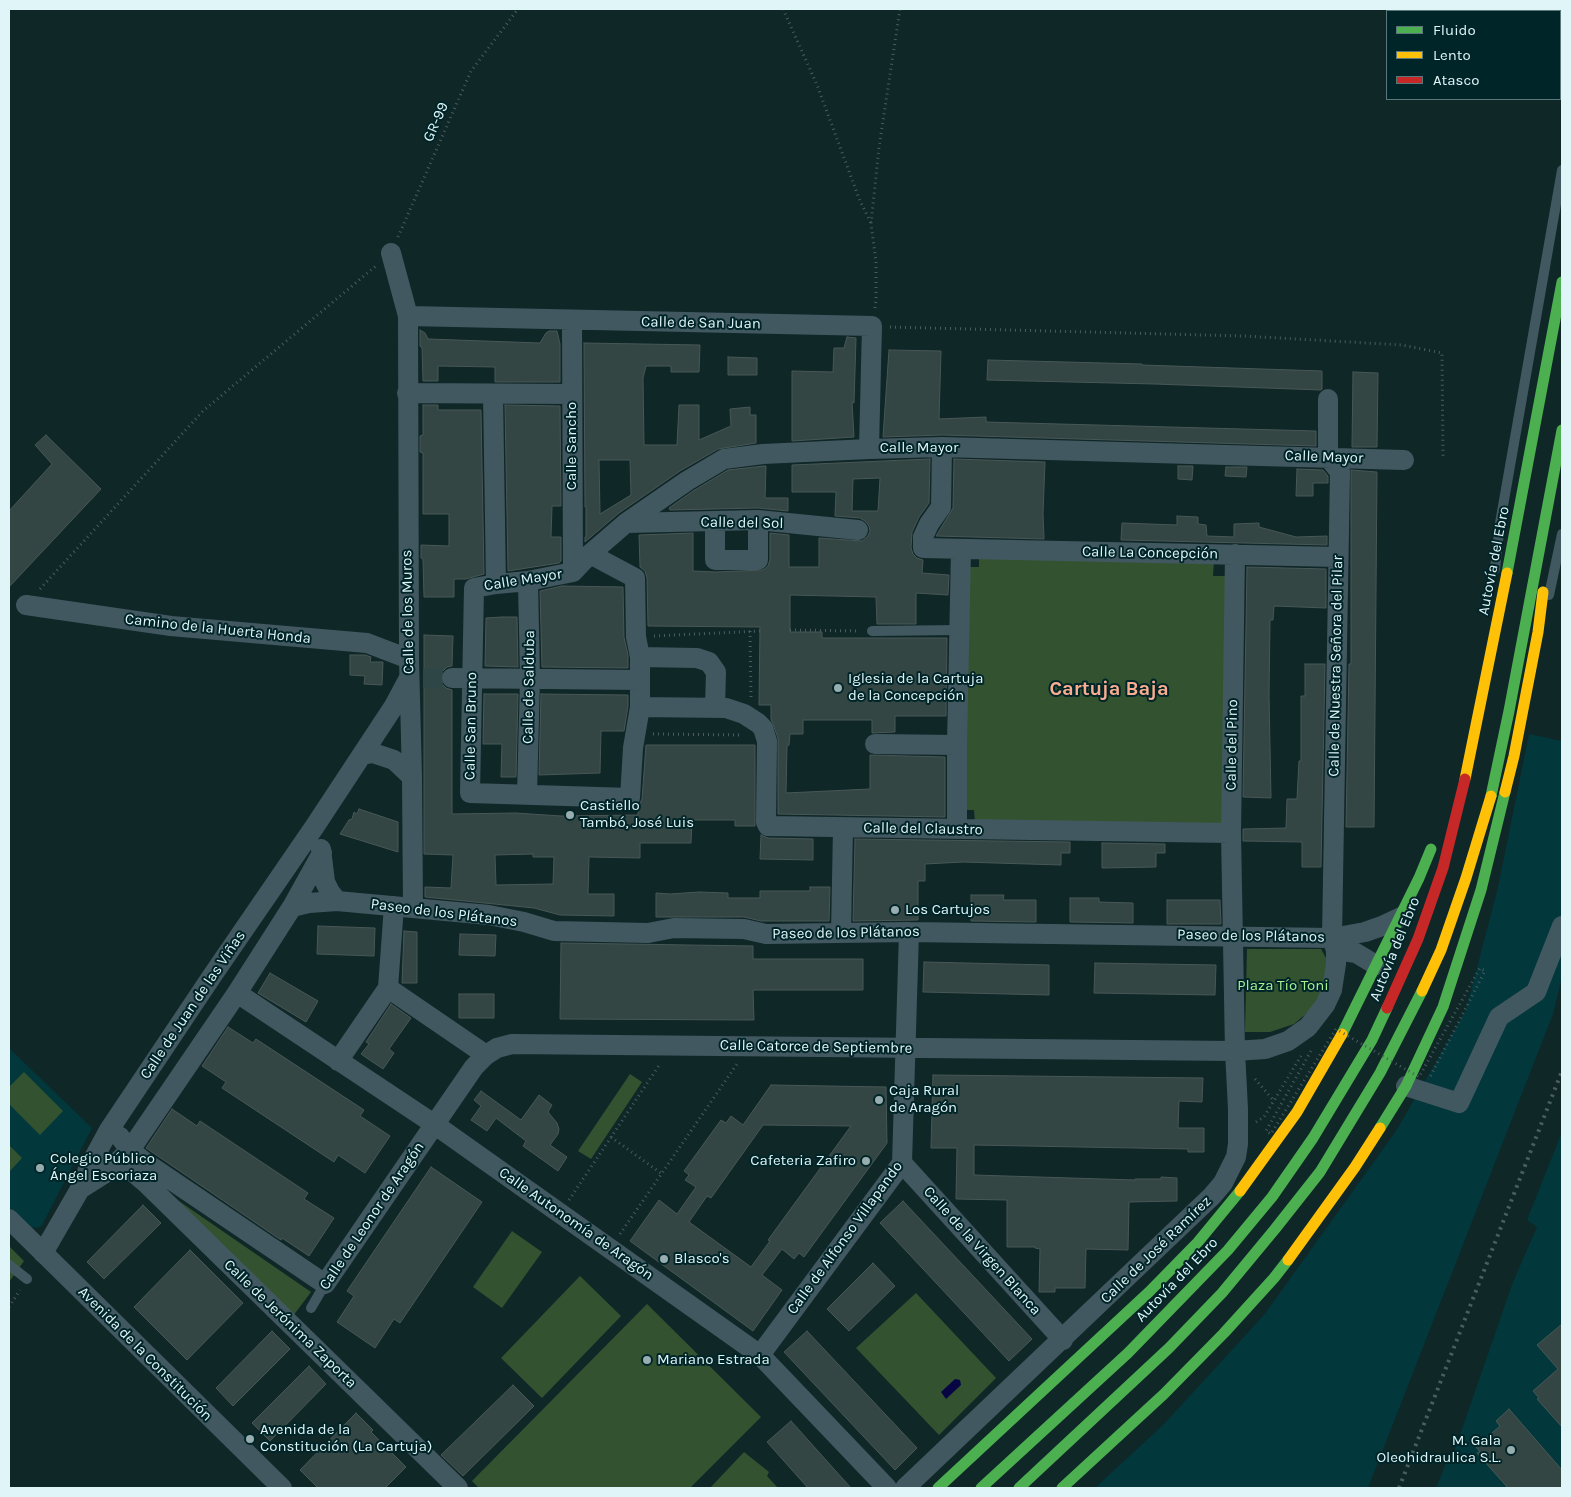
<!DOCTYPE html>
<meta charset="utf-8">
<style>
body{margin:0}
#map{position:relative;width:1571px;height:1497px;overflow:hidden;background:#102728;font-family:Karla,sans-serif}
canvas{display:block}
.frame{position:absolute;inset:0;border:10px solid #e0f5f7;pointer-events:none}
.legend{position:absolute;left:1386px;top:10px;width:175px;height:90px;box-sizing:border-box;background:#002529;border:1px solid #5a787b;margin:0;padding:6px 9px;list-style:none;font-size:15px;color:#e0f5f7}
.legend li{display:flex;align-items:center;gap:10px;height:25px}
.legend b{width:25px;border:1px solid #5a787b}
</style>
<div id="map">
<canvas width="1571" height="1497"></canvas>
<div class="frame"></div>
<ul class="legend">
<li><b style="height:6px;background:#4caf50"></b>Fluido</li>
<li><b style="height:6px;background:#ffc107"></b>Lento</li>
<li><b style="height:6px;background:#c62828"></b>Atasco</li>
</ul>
</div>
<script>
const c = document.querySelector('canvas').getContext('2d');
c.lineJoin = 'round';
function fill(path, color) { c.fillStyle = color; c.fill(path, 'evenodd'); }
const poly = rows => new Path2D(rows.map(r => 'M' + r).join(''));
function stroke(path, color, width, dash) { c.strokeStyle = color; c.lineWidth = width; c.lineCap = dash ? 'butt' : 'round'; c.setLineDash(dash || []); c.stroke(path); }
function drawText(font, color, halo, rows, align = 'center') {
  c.font = font + ' Karla,sans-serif'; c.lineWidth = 4; c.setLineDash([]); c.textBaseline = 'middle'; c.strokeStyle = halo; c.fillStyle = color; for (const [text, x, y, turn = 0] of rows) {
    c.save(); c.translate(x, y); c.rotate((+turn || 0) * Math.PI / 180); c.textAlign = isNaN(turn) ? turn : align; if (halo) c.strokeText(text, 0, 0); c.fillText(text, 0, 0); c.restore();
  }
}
fill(poly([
 [1529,734,1562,741,1562,977,1553,1014,1368,1488,1095,1488,1164,1424,1264,1315,1396,1131,1466,1010,1498,887],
 [9,1048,92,1128,41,1227,30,1228,9,1207],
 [1562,1132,1562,1488,1436,1488,1450,1453,1453,1455,1513,1282,1537,1227,1527,1220]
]), '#02373b');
fill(poly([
 [979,555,1214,561,1213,576,1228,576,1226,824,975,822,974,810,962,810,967,567,979,567],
 [1247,949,1321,949,1326,958,1326,966,1325,979,1321,994,1316,1005,1294,1024,1270,1032,1245,1032],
 [24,1072,63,1111,40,1135,9,1104,9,1087],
 [630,1074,642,1082,591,1159,578,1151],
 [9,1145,22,1158,9,1172],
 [160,1188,311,1292,293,1316],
 [512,1231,542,1252,502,1308,473,1287],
 [9,1246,24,1261,9,1282],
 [580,1276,621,1316,542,1398,501,1358],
 [916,1293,996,1378,939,1435,856,1348],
 [647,1304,761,1417,690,1488,479,1488,472,1481],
 [744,1452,769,1472,767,1476,778,1488,710,1488]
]), '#335330');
fill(poly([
 [955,1379,960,1380,961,1385,946,1399,941,1392]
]), '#070543');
const building = poly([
 [420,330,425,333,428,339,540,343,546,333,549,331,557,331,560,344,560,382,495,382,495,367,438,366,438,381,423,381,422,348,420,346,420,330],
 [847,337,856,338,854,403,852,402,854,437,792,441,792,371,833,372,834,348,844,348,847,337],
 [584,343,700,345,699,372,671,372,671,366,646,366,643,378,644,445,677,445,679,405,699,405,699,440,731,426,730,409,750,407,750,415,756,415,756,443,718,449,680,471,619,513,585,542,585,537,586,537,586,507,585,507,584,343],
 [599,460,630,460,631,495,600,514,599,460],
 [889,350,941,351,939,419,986,417,986,422,1316,431,1316,446,942,435,883,437,889,350],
 [728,357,757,358,757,375,728,375,728,357],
 [988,360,1142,364,1142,365,1322,371,1322,389,1321,390,1155,384,987,380,988,360],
 [1353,372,1378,373,1377,447,1352,447,1353,372],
 [423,405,438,405,438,410,481,410,484,574,466,579,454,579,454,597,424,597,423,559,421,558,421,545,449,546,449,514,423,514,423,453,420,452,420,436,423,435,423,405],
 [505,405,560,406,561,506,552,506,551,537,561,537,561,561,559,563,508,571,505,405],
 [46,435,101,489,9,587,9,511,52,464,35,445,46,435],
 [930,459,929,503,919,517,912,532,911,548,913,554,917,558,923,560,922,573,949,575,948,595,916,593,916,624,877,624,876,597,790,595,790,632,822,632,822,638,947,638,946,716,895,716,895,732,872,733,872,720,803,720,803,734,790,734,789,745,787,746,786,793,870,789,870,755,945,757,945,817,778,814,778,738,771,719,771,705,759,705,760,627,648,626,647,578,645,571,640,567,639,535,693,533,693,571,715,572,763,570,768,566,770,560,770,533,789,535,789,567,819,567,819,538,862,541,868,536,870,531,869,526,865,521,860,518,835,516,836,492,792,492,792,465,930,459],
 [880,478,878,511,852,511,853,479,880,478],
 [954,459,1045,462,1043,514,1044,539,936,536,953,508,954,459],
 [764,466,766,466,765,498,788,498,788,511,758,508,670,510,669,508,693,491,728,470,764,466],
 [1178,466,1193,466,1192,480,1178,479,1178,466],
 [1226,467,1247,467,1246,477,1225,476,1226,467],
 [1297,469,1323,470,1328,476,1328,483,1313,483,1313,496,1296,496,1297,469],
 [1351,470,1377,472,1374,827,1346,827,1349,664,1351,664,1351,470],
 [1177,516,1198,517,1198,524,1206,525,1207,536,1234,537,1234,524,1259,523,1259,527,1296,537,1327,536,1327,545,1121,540,1122,523,1177,525,1177,516],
 [1247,567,1326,569,1326,608,1274,606,1273,620,1270,620,1269,695,1271,798,1243,797,1247,567],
 [562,586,623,587,624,637,628,655,628,668,542,667,540,591,562,586],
 [502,617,517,617,518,667,485,666,486,618,502,617],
 [424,635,453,636,452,666,447,667,442,672,440,678,442,684,446,688,452,690,452,814,516,813,561,816,638,815,638,807,642,799,646,745,755,745,755,826,735,826,735,820,692,820,691,843,640,843,640,858,589,857,588,894,614,894,614,916,560,915,534,908,425,897,425,887,451,888,453,855,424,854,424,635],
 [533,854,533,857,554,857,553,884,496,885,495,855,533,854],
 [350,655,365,655,371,657,370,662,383,662,382,685,364,684,365,676,350,675,350,655],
 [1305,664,1325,664,1321,867,1302,867,1302,842,1243,841,1243,829,1286,828,1287,799,1297,799,1299,761,1301,761,1301,696,1305,696,1305,664],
 [484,694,518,694,516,777,501,777,502,744,483,744,484,694],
 [541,694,628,695,628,706,624,731,601,731,600,773,539,775,541,694],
 [359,809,398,822,398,852,340,834,349,820,352,819,354,812,357,814,359,809],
 [761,835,768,838,813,839,813,860,760,859,761,835],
 [855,839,1070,842,1070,853,1061,853,1061,865,963,862,925,864,925,881,918,881,918,920,853,921,855,839],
 [1102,843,1165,844,1165,853,1156,853,1156,867,1102,868,1102,843],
 [810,887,830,887,829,921,761,921,744,917,656,917,656,893,670,894,699,892,728,893,728,898,760,898,760,891,810,891,810,887],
 [971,895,1004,895,1003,900,1036,900,1036,922,971,921,971,895],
 [1070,898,1099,898,1099,902,1133,903,1133,923,1070,922,1070,898],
 [1167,900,1220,900,1221,924,1167,924,1167,900],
 [318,926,375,928,374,956,317,954,318,926],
 [404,931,417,932,417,983,402,983,404,931],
 [460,934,496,935,495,956,459,955,460,934],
 [561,943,753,946,753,959,863,959,863,990,753,990,754,1020,560,1019,561,943],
 [924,962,1049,965,1049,995,923,992,924,962],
 [1095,963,1216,965,1215,995,1094,993,1095,963],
 [270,973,318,1001,306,1022,258,993,270,973],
 [459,994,494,994,494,1018,459,1018,459,994],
 [391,1004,411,1018,389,1049,394,1053,383,1069,361,1054,369,1044,366,1042,391,1004],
 [228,1027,253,1043,256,1039,364,1110,360,1116,390,1136,365,1173,338,1155,334,1162,222,1088,226,1082,202,1066,228,1027],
 [933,1075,1203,1078,1202,1102,1179,1101,1178,1128,1204,1128,1204,1152,1188,1152,1188,1149,974,1145,974,1175,1135,1180,1135,1179,1161,1179,1161,1177,1177,1178,1177,1201,1129,1202,1128,1250,1086,1249,1085,1288,1055,1288,1055,1292,1039,1292,1040,1249,1035,1248,1035,1247,1007,1247,1007,1200,956,1199,957,1148,931,1148,933,1075],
 [771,1085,886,1087,887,1143,804,1257,799,1253,794,1259,782,1249,762,1275,782,1290,753,1331,630,1241,659,1200,677,1214,696,1187,685,1180,689,1175,684,1171,721,1120,726,1123,731,1116,743,1125,771,1085],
 [763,1125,851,1126,768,1240,770,1241,751,1267,689,1222,707,1196,711,1198,763,1125],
 [481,1091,521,1120,539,1095,552,1105,548,1112,557,1123,559,1129,558,1134,550,1145,567,1157,558,1171,523,1146,526,1141,496,1118,487,1131,471,1120,481,1106,474,1100,481,1091],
 [172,1109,197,1126,200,1121,308,1193,304,1199,334,1218,309,1256,282,1238,281,1240,146,1148,172,1109],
 [431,1167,482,1202,400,1323,394,1319,375,1348,337,1322,354,1296,347,1291,431,1167],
 [903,1201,1032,1339,1009,1361,880,1223,903,1201],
 [143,1205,161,1223,104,1279,87,1262,143,1205],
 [190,1250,243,1303,187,1360,134,1307,190,1250],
 [873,1263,895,1286,849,1331,827,1309,873,1263],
 [1562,1324,1562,1427,1537,1399,1539,1398,1533,1391,1558,1369,1537,1345,1562,1324],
 [272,1331,290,1349,233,1406,216,1388,272,1331],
 [807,1331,917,1448,895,1470,784,1352,807,1331],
 [309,1366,326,1384,270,1441,252,1423,309,1366],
 [513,1385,534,1406,463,1476,441,1455,513,1385],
 [1509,1409,1562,1470,1562,1488,1508,1488,1477,1453,1480,1452,1476,1447,1500,1426,1496,1421,1509,1409],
 [356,1413,373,1430,371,1432,406,1467,385,1488,318,1488,300,1470,356,1413],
 [791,1421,851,1488,808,1488,767,1442,791,1421]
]);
fill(building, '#344644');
stroke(building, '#475856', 1);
stroke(poly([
 [423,678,452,678]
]), '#2f4647', 20, [20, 10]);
stroke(poly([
 [783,9,817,85,860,201,871,223],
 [398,237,471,71,518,9],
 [875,308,876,300,876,261,871,224,879,147,900,9],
 [890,327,1244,336,1402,345,1442,353,1443,456],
 [40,589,203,411,377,265],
 [790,630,860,631],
 [750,631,751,698],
 [654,636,760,631],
 [653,734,742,735],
 [1255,1079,1274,1101],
 [1256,1122,1264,1117,1301,1056],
 [611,1137,662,1174],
 [569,1200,660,1064],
 [620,1234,737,1064],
 [9,1307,20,1290]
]), '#4a5c62', 3, [1, 4]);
stroke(poly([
 [1495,569,1500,523,1562,170],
 [1549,595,1562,534],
 [872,631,959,630],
 [9,1265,27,1279],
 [311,1308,325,1284]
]), '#425861', 10);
stroke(poly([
 [391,253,408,316,409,659,412,777,413,907],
 [408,316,872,326,869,449],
 [572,321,573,572],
 [407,393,572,394],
 [493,394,496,584],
 [942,447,941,507,929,524,923,537,923,548,1338,557],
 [715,522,715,560,758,560,758,520],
 [626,523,758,520,858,530],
 [590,554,635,578,636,637,640,657,640,707,633,748,630,798,470,793,474,588,496,584,528,581,573,572,590,554,626,523,687,481,724,459,763,454,869,449,942,447,1404,460],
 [26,605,171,626,367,643,409,659],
 [640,657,697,658,709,662,716,672,715,707],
 [452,678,640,680],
 [640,707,726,708,744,714,758,723,763,728,767,741,766,822,768,826,1231,833],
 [875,744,957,745],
 [362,755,373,753,394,760,412,777],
 [527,794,530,679,528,581],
 [957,829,957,745,961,550],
 [321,849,325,882,330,892,337,901],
 [292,907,309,903,337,901,489,915,524,922,554,931,648,933,674,928,744,929,766,934,909,932,1332,938,1365,932,1382,926,1401,917],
 [841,933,843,828],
 [1336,950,1356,953,1376,965],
 [388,988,486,1055],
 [237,993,434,1124,760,1355,887,1488],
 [338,1061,388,988,394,906],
 [1406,1086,1459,1103,1499,1017,1536,992,1562,926],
 [109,1130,120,1137,130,1150,146,1163,325,1284,474,1067,486,1055,497,1048,512,1044,1235,1051,1265,1049,1288,1041,1308,1027,1325,1005,1332,990,1336,964,1336,950,1332,938,1340,472,1328,457,1328,399],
 [120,1161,146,1183,458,1488],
 [902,1163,1063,1340],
 [80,1189,107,1172,130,1150,237,993,292,907,322,853],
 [9,1219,282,1488],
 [43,1253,80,1189,89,1167,109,1130,212,976,315,826,394,706,409,678],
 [760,1355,902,1163,909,932],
 [905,1488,1212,1196,1223,1183,1236,1157,1238,1144,1238,1109,1235,1051,1231,833,1235,554]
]), '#425861', 20);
stroke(poly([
 [1507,573,1562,282],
 [1491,796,1509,711,1562,430],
 [1342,1034,1419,878,1431,849],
 [1380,1128,1406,1086,1443,1007,1481,890,1505,792],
 [938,1488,1149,1292,1198,1242,1240,1191],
 [981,1488,1128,1353,1228,1250,1272,1197,1313,1138,1372,1040,1387,1008],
 [1019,1488,1169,1348,1222,1293,1275,1229,1320,1172,1380,1073,1422,991],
 [1062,1488,1164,1394,1224,1333,1274,1278,1288,1260]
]), '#4caf50', 11);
stroke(poly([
 [1465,779,1507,573],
 [1505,792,1514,756,1538,632,1543,592],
 [1422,991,1441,950,1466,878,1491,796],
 [1240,1191,1297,1112,1342,1034],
 [1288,1260,1355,1167,1380,1128]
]), '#ffc107', 11);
stroke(poly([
 [1387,1008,1418,939,1443,868,1465,779]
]), '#c62828', 11);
stroke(poly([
 [1399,1488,1562,1071]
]), '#4a5d62', 4, [2.5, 5]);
stroke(poly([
 [1311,1051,1266,1131,1271,1134,1336,1029,1419,1077,1480,968,1485,971,1430,1077]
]), '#4a5c62', 3, [1, 4]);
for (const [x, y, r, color] of [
 [838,688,5,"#97adaf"],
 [570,815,5,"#97adaf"],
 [895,910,5,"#97adaf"],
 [879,1100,5,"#97adaf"],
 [866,1161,5,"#97adaf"],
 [40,1168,5,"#97adaf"],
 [664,1259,5,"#97adaf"],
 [647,1360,5,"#97adaf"],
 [250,1439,5,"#97adaf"],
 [1511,1450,5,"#97adaf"]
]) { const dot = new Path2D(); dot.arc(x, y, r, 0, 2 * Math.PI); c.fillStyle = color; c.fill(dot); stroke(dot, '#002529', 2); }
drawText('15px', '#e0f5f7', '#002529', [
 ["GR-99",436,122,-66],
 ["Calle de San Juan",701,323,1],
 ["Calle Sancho",572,446,-90],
 ["Calle Mayor",919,448],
 ["Calle Mayor",1324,457,2],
 ["Calle del Sol",742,523,1],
 ["Calle La Concepción",1150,553,1],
 ["Autovía del Ebro",1494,561,-79],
 ["Calle Mayor",523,580,-9],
 ["Calle de los Muros",408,612,-91],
 ["Camino de la Huerta Honda",218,629,6],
 ["Calle de Nuestra Señora del Pilar",1336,666,-89],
 ["Calle de Salduba",529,687,-89],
 ["Calle San Bruno",471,726,-89],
 ["Calle del Pino",1232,745,-89],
 ["Calle del Claustro",923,829,1],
 ["Paseo de los Plátanos",444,913,7],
 ["Paseo de los Plátanos",846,933,-1],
 ["Paseo de los Plátanos",1251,936,1],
 ["Autovía del Ebro",1395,949,-68],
 ["Calle de Juan de las Viñas",193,1005,-56],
 ["Calle Catorce de Septiembre",816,1047,1],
 ["Calle de Leonor de Aragón",372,1216,-56],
 ["Calle Autonomía de Aragón",576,1224,35],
 ["Calle de Alfonso Villapando",845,1238,-54],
 ["Calle de José Ramírez",1156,1250,-44],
 ["Calle de la Virgen Blanca",982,1251,48],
 ["Autovía del Ebro",1177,1280,-46],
 ["Calle de Jerónima Zaporta",290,1324,44],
 ["Avenida de la Constitución",145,1354,45]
]);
drawText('15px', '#e0f5f7', '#002529', [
 ["Iglesia de la Cartuja",848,679],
 ["de la Concepción",848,696],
 ["Castiello",580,806],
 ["Tambó, José Luis",580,823],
 ["Los Cartujos",905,910],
 ["Caja Rural",889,1091],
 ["de Aragón",889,1108],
 ["Colegio Público",50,1159],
 ["Ángel Escoriaza",50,1176],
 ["Cafeteria Zafiro",856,1161,"right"],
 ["Blasco's",674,1259],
 ["Mariano Estrada",657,1360],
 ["Avenida de la",260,1430],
 ["Constitución (La Cartuja)",260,1447],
 ["M. Gala",1501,1441,"right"],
 ["Oleohidraulica S.L.",1501,1458,"right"]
], 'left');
drawText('15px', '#a5f191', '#002529', [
 ["Plaza Tío Toni",1283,986]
]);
drawText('bold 20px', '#faad8f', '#002529', [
 ["Cartuja Baja",1109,689]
]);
</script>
